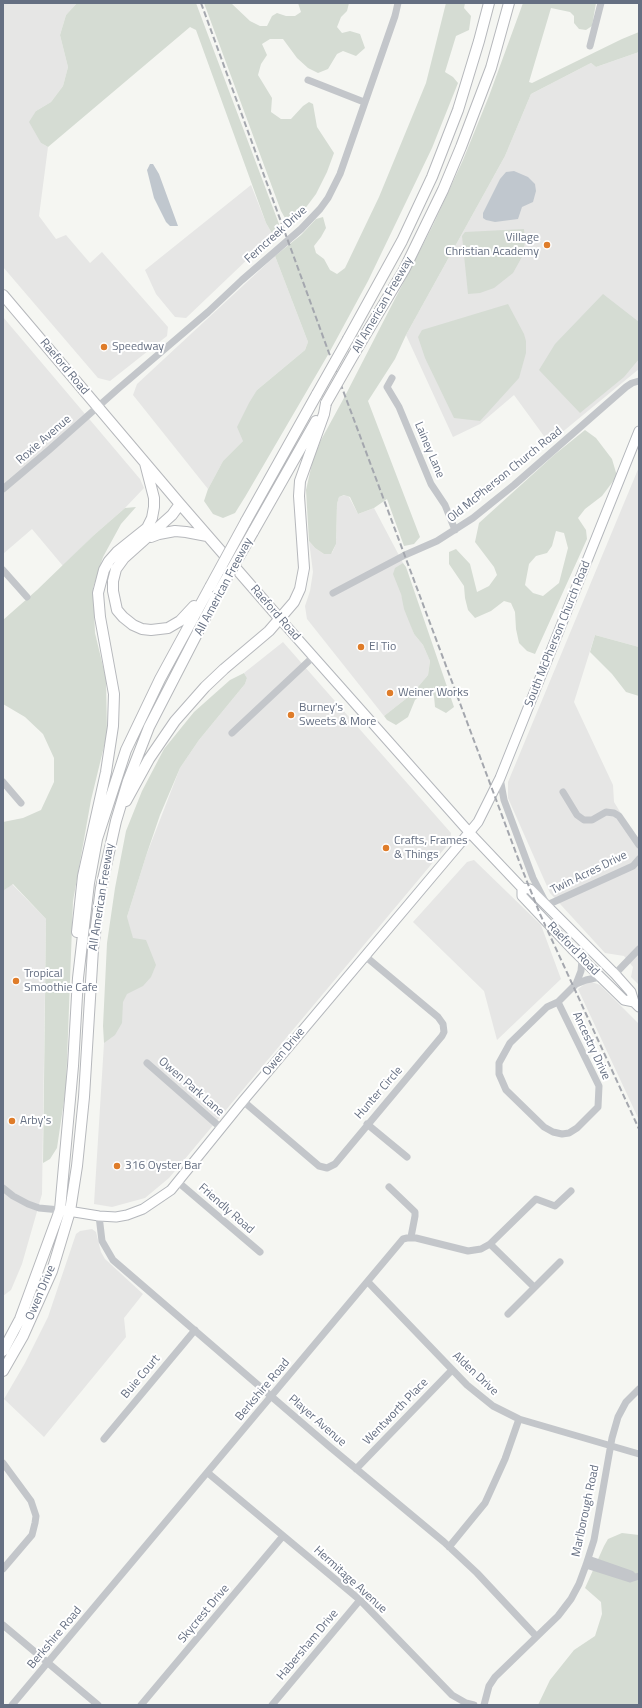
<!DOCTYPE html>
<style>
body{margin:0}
#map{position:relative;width:642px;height:1708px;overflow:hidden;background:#f5f6f2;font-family:"Titillium Web",sans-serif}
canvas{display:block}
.frame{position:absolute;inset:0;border:4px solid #656f82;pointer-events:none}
</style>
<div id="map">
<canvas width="642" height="1708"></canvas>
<div class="frame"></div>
</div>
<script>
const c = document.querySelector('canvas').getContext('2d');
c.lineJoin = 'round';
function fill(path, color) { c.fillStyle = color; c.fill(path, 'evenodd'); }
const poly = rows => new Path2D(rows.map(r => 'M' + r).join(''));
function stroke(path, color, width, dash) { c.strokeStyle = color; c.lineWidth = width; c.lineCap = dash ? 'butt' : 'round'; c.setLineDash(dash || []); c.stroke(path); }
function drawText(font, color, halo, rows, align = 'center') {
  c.font = font + ' "Titillium Web",sans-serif'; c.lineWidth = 4; c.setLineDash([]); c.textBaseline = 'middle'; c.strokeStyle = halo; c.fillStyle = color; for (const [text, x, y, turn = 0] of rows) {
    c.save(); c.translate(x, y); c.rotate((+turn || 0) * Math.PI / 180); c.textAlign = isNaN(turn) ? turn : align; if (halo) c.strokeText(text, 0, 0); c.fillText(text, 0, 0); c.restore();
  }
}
fill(poly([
 [3,3,77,3,66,15,60,35,68,67,63,86,51,102,36,111,41,143,48,147,39,216,56,239,66,235,90,263,102,252,168,327,167,336,110,381,98,378,3,267],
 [639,52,639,369,549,443,514,395,480,424,453,437,406,335,505,156,531,94,591,63,596,67],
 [251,185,266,223,273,235,186,318,175,317,156,294,145,270],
 [275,256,308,342,305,350,257,390,243,441,223,461,208,489,133,395,137,384],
 [3,317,140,479,144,488,125,508,94,535,63,566,32,529,3,554],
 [639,467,639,647,595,635,574,702,613,785,614,802,639,843,639,985,631,977,633,967,624,956,605,953,550,893,508,798,508,782],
 [345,495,349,497,358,514,374,508,403,563,401,594,414,634,423,645,430,661,428,675,412,694,384,716,307,619,305,606,310,591,313,572,309,541,315,548,324,554,332,553,336,544,337,504,339,497],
 [283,642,451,833,450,842,169,1178,145,1198,112,1207,94,1204,104,1043,110,996,127,917,146,856,180,768,199,740,245,684,247,678,244,673],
 [474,860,541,925,561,979,497,1040,484,991,413,922,467,862],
 [12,884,46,919,42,1194,22,1264,11,1290,3,1296,3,891],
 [589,981,600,985,639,1024,639,1120,578,989],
 [92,1229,96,1232,101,1252,105,1259,143,1294,124,1318,126,1337,44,1437,4,1399,25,1363,48,1317,76,1234,80,1231]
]), '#e6e6e5');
fill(poly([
 [77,3,196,3,279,224,278,233,273,235,266,223,196,30,190,27,48,147,41,143,29,122,36,111,51,102,63,86,68,67,60,35,66,15],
 [204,3,231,3,250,21,260,26,267,26,272,16,277,13,286,16,295,16,301,12,298,3,349,3,347,11,341,17,337,27,342,33,350,31,360,34,365,48,356,56,343,51,337,54,328,69,318,73,308,68,297,58,283,39,270,39,262,44,267,55,261,64,258,75,272,98,271,112,281,119,291,119,303,106,309,102,313,104,317,127,334,153,327,172,316,194,301,214,292,220,285,218,281,211],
 [446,3,465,3,464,8,471,16,469,30,456,36,445,72,453,77,458,83,432,148,368,281,329,353,245,497,235,513,223,518,213,514,204,501,208,489,223,461,243,441,237,427,249,403,257,390,305,350,308,342,275,256,301,235,316,219,323,217,326,228,321,237,314,246,316,253,324,259,330,270,337,274,345,268,379,197,426,83],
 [523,3,596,3,592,26,586,30,579,29,574,23,574,16,570,12,551,8,529,82,532,83,622,39,639,32,639,52,596,67,591,63,531,94,505,156,406,335,395,359,368,401,420,537,414,544,404,546,387,499,374,508,358,514,350,497,344,495,339,497,337,504,336,544,331,554,324,554,315,548,309,541,306,490,313,459,321,440,345,396,433,225,463,160,489,96],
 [524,229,525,240,523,255,513,273,494,288,480,293,468,294,462,236,465,232],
 [603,294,639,322,639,359,624,377,580,413,539,370,555,344],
 [508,304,524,334,526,341,526,353,519,378,480,421,454,418,425,358,418,337,422,330],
 [585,430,596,438,612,459,617,476,602,496,585,509,578,518,586,530,587,539,535,654,527,651,519,643,516,629,515,612,511,603,504,601,491,611,475,618,468,610,465,598,464,586,449,564,449,552,456,549,470,564,477,592,489,586,497,575,494,567,475,542,479,523,554,455],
 [556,531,564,533,568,548,559,583,543,596,533,593,525,585,529,564,536,556,547,553,552,546],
 [136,507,121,524,103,557,93,588,95,633,106,679,107,734,91,800,73,901,66,1087,57,1148,50,1159,43,1163,46,919,13,884,3,891,3,822,23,818,41,810,54,782,54,758,43,734,25,717,3,704,3,620,37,590,94,535,125,508],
 [403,563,406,567,454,707,446,713,435,707,434,696,431,692,423,693,415,700,408,717,396,725,387,720,384,716,412,694,428,675,430,661,423,645,414,634,404,609,401,594,393,574,395,568],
 [595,635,639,647,639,696,626,692,612,674,590,652],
 [244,673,247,678,245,684,199,740,180,768,160,815,146,856,127,917,133,938,146,940,156,965,151,977,143,986,127,994,123,1002,122,1023,115,1035,104,1043,103,1026,107,943,115,888,126,831,142,791,164,749,194,712,230,680],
 [622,1533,639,1535,639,1705,538,1705,550,1680,574,1650,595,1636,602,1614,601,1602,585,1588,604,1546,608,1539]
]), '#d5dcd3');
fill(poly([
 [150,164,153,164,159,174,178,226,170,226,166,222,154,198,147,170],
 [514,171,528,177,535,184,536,191,533,202,522,207,518,219,495,222,486,220,483,218,483,213,500,179,506,172]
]), '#c0c7ce');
const major = poly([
 [280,619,469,832,522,888,530,889,615,974,631,992,634,1002,639,1007],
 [522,888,522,896,572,949,624,1000,634,1002],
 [62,1210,99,1216,116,1217,127,1215,143,1209,171,1190,243,1101,478,822,500,778,639,431]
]);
const highway = poly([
 [3,295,180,504,280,619],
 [348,339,402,241,432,177,458,110,479,41,489,3],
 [354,354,404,270,443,190,461,147,491,68,509,3],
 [180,504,172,515,124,558,116,569,113,581,113,591,117,610,123,617,133,625,142,629,151,630,168,628,180,621,194,606],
 [246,521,317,394],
 [253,532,316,421],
 [151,537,159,534,175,531,186,532,207,536],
 [126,801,149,759,175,721,205,687,224,669,269,631,294,602,300,589,304,568,299,496,300,481,324,414,326,403],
 [77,932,83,876,106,772,113,726,114,694,100,617,98,593,104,570,109,561,117,552,147,528,152,518,154,507,154,498,145,463],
 [3,1351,20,1319,60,1210,73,1066,78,978,89,883,97,839,126,750,160,679,210,587],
 [3,1371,23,1336,52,1271,70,1211,77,1166,84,1097,93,949,101,888,116,821,128,781,149,727,217,595]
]);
stroke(major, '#b4b7bc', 11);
stroke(highway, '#b6b8bc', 12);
stroke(poly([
 [590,46,601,3],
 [308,80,364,102],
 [392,378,387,387,399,407,431,484,445,505,455,530],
 [3,489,49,450,119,388,208,312,242,280,301,229,320,209,328,198,340,174,395,16,398,3],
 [3,570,27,597],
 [333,593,405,555,437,541,473,518,514,485,626,387,632,383,639,381],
 [232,733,313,657],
 [500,778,504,800,533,878,547,905,633,866,639,859],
 [3,782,21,803],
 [563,792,577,815,584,820,592,820,606,812,614,813,619,816,639,845],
 [615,974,639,949],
 [576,984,581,971,582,960],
 [558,1002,599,1086,598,1107,577,1128,569,1133,562,1134,553,1132,544,1127,506,1090,499,1074,499,1063,510,1043,547,1007,558,1002],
 [558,1002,576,984,586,980,600,977],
 [147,1063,221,1128],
 [243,1101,319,1166,327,1168,335,1164,442,1036,444,1032,443,1024,438,1017,365,956],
 [367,1124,407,1157],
 [178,1182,260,1252],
 [389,1187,415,1212,415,1216,411,1237],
 [3,1188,13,1196,28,1204,39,1208,60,1210],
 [99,1216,102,1241,113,1260,330,1447,444,1542,477,1573,536,1636],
 [490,1244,534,1287],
 [368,1282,467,1385,493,1406,519,1419,639,1454],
 [508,1314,560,1262],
 [104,1439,195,1330],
 [3,1463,31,1501,36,1516,35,1523,32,1535,3,1569],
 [356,1469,452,1370],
 [208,1473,360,1600,452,1695,466,1703,474,1705],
 [449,1547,485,1503,505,1459,519,1419],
 [588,1559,631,1574,634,1577],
 [586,1565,630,1579,639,1576],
 [3,1625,98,1705],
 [12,1705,403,1239,407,1238,416,1238,468,1251,481,1249,490,1244,536,1199,555,1206,571,1191],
 [141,1705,283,1536],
 [272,1705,360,1600],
 [484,1705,489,1686,495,1677,558,1616,571,1599,579,1584,586,1565,594,1540,612,1438,618,1417,626,1402,639,1389]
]), '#c3c6ca', 7);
stroke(major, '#fff', 9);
stroke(highway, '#fff', 10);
stroke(poly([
 [201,3,329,353,522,869,540,914,639,1129]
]), '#a4a7ae', 2, [6, 3]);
const highwayBridge = poly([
 [317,394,348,339],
 [326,403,354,354],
 [210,587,246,521],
 [217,595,253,532]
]);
stroke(highwayBridge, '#b6b8bc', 12, []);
stroke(highwayBridge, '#fff', 10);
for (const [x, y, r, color] of [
 [547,245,4,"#df7c29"],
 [104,347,4,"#df7c29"],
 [361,647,4,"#df7c29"],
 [390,693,4,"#df7c29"],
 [291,715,4,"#df7c29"],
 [386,848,4,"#df7c29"],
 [16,981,4,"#df7c29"],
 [12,1121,4,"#df7c29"],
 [117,1166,4,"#df7c29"]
]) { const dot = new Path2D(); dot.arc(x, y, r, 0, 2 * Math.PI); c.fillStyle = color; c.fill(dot); stroke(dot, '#fff', 1.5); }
drawText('12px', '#656f82', '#fff', [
 ["Ferncreek Drive",276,235,-42],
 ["All American Freeway",383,305,-60],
 ["Raeford Road",64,367,50],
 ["Roxie Avenue",44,440,-41],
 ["Lainey Lane",429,450,67],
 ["Old McPherson Church Road",505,475,-39],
 ["All American Freeway",224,587,-62],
 ["Raeford Road",275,613,49],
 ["South McPherson Church Road",558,634,-68],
 ["Twin Acres Drive",589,873,-26],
 ["All American Freeway",102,897,-81],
 ["Raeford Road",573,949,46],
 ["Ancestry Drive",591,1046,65],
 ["Owen Drive",284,1052,-50],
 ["Owen Park Lane",191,1087,41],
 ["Hunter Circle",379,1093,-49],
 ["Friendly Road",226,1209,41],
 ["Owen Drive",41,1293,-67],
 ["Alden Drive",475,1374,43],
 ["Buie Court",141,1377,-50],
 ["Berkshire Road",263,1390,-50],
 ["Wentworth Place",396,1412,-46],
 ["Player Avenue",317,1421,41],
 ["Marlborough Road",586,1511,-78],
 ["Hermitage Avenue",350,1580,42],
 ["Skycrest Drive",204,1614,-50],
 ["Berkshire Road",55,1638,-50],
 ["Habersham Drive",308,1645,-50]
]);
drawText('12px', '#656f82', '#fff', [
 ["Village",539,238,"right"],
 ["Christian Academy",539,252,"right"],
 ["Speedway",112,347],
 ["El Tio",369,647],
 ["Weiner Works",398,693],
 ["Burney's",299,708],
 ["Sweets & More",299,722],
 ["Crafts, Frames",394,841],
 ["& Things",394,855],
 ["Tropical",24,974],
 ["Smoothie Cafe",24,988],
 ["Arby's",20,1121],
 ["316 Oyster Bar",125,1166]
], 'left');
</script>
